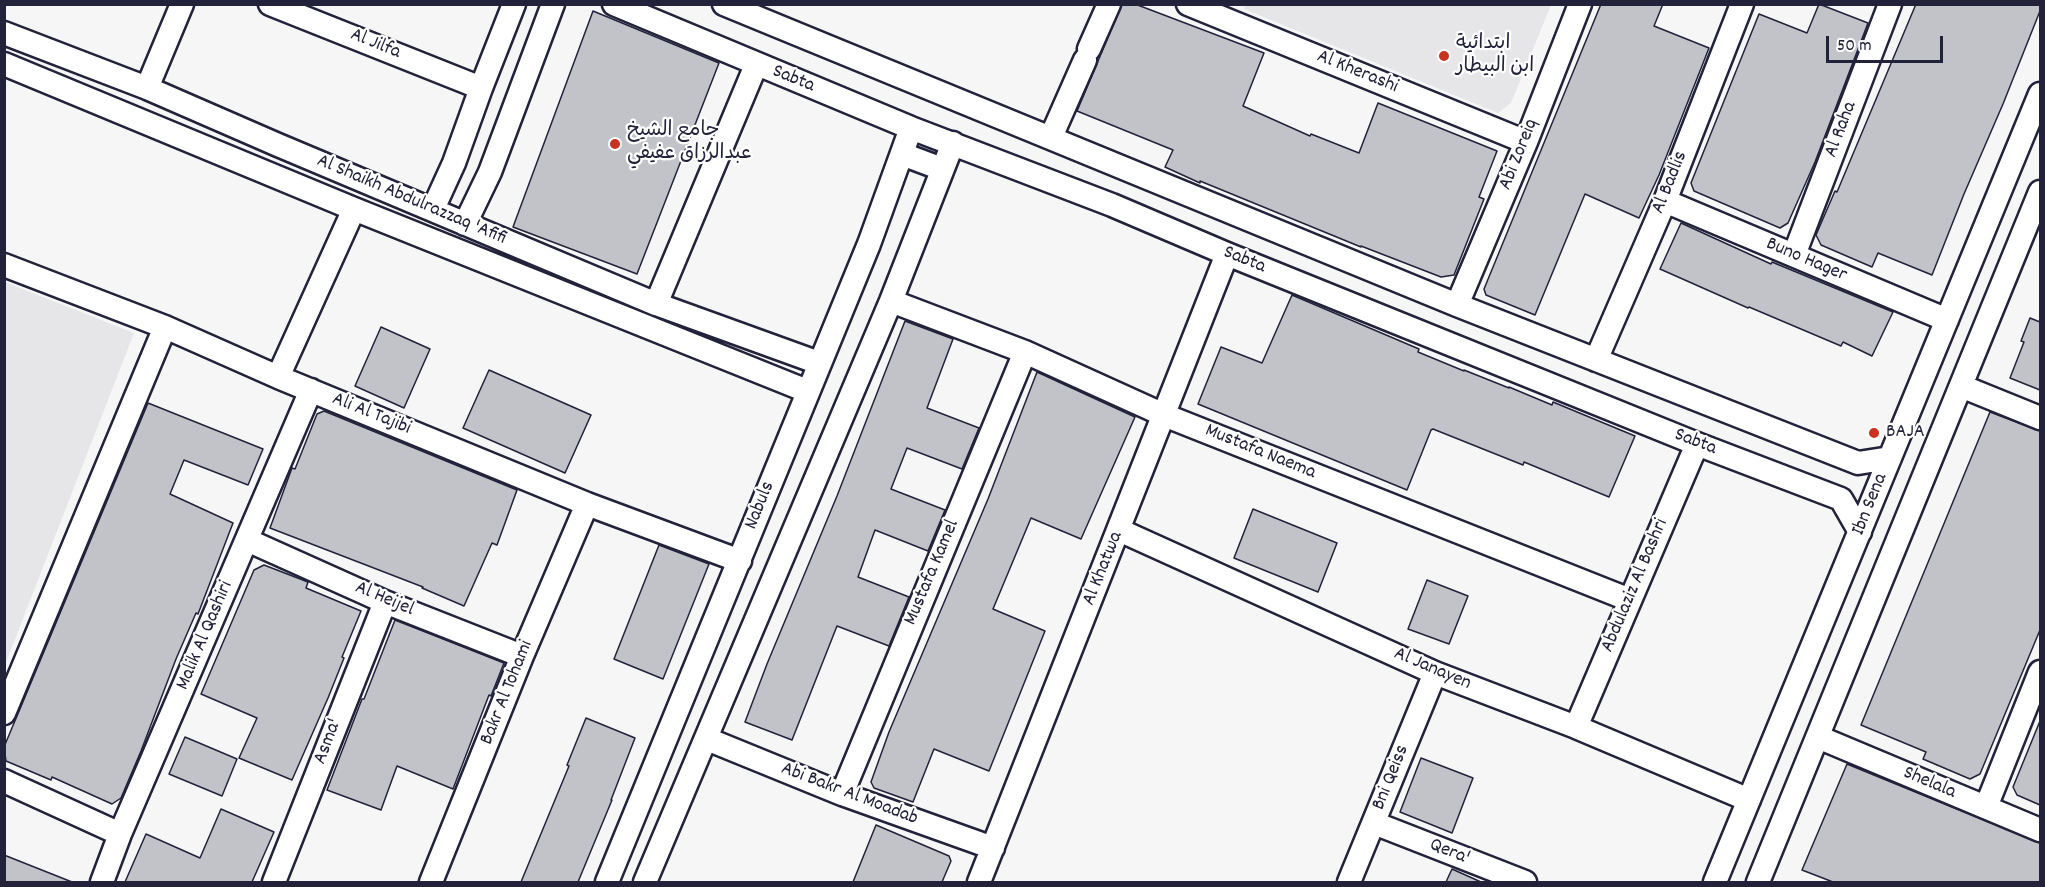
<!DOCTYPE html>
<meta charset="utf-8">
<style>
body{margin:0}
#map{position:relative;width:2045px;height:887px;overflow:hidden;background:#f6f6f7;font-family:Dekko,sans-serif}
canvas{display:block}
.frame{position:absolute;inset:0;border:6px solid #22223b;pointer-events:none}
.scale{position:absolute;left:1826px;top:36px;width:117px;height:27px;box-sizing:border-box;border:3px solid #22223b;border-top:0;padding-left:8px;font-size:18px;line-height:21px;white-space:nowrap;color:#22223b;-webkit-text-stroke:4px #fff;paint-order:stroke}
</style>
<div id="map">
<canvas width="2045" height="887"></canvas>
<div class="frame"></div>
<div class="scale">50 m</div>
</div>
<script>
const c = document.querySelector('canvas').getContext('2d');
c.lineJoin = 'round';
function fill(path, color) { c.fillStyle = color; c.fill(path, 'evenodd'); }
const poly = rows => new Path2D(rows.map(r => 'M' + r).join(''));
function stroke(path, color, width, dash) { c.strokeStyle = color; c.lineWidth = width; c.lineCap = dash ? 'butt' : 'round'; c.setLineDash(dash || []); c.stroke(path); }
function drawText(font, color, halo, rows, align = 'center') {
  c.font = font + ' Dekko,"Playpen Sans Arabic",sans-serif'; c.lineWidth = 4.5; c.setLineDash([]); c.textBaseline = 'middle'; c.strokeStyle = halo; c.fillStyle = color; for (const [text, x, y, turn = 0] of rows) {
    c.save(); c.translate(x, y); c.rotate((+turn || 0) * Math.PI / 180); c.textAlign = isNaN(turn) ? turn : align; if (halo) c.strokeText(text, 0, 0); c.fillText(text, 0, 0); c.restore();
  }
}
fill(poly([
 [1246,4,1551,4,1551,5,1511,103,1498,113,1244,9],
 [5,282,134,333,5,665]
]), '#e6e6e9');
const building = poly([
 [1122,4,1135,4,1264,53,1243,106,1310,136,1311,134,1359,153,1378,103,1497,151,1479,197,1484,199,1454,275,1441,277,1361,246,1361,247,1200,181,1200,183,1165,167,1173,150,1077,111,1122,4],
 [1601,4,1663,4,1654,26,1709,48,1659,175,1639,218,1585,194,1535,315,1486,295,1484,289,1601,4],
 [1819,4,1868,23,1815,162,1788,223,1780,228,1694,191,1691,183,1759,14,1807,33,1819,4],
 [1916,4,2040,4,2040,11,2003,104,1964,194,1932,275,1878,253,1872,267,1821,245,1816,235,1835,191,1837,192,1916,4],
 [593,11,719,63,637,274,513,227,593,11],
 [1681,223,1771,264,1772,262,1893,312,1872,356,1843,342,1841,346,1749,307,1748,308,1660,269,1681,223],
 [1292,295,1419,349,1418,352,1464,371,1464,370,1509,388,1509,387,1552,405,1553,402,1635,436,1609,497,1524,462,1523,465,1433,429,1431,430,1407,490,1198,404,1221,347,1262,363,1292,295],
 [2030,318,2040,322,2040,390,2010,378,2024,342,2021,341,2030,318],
 [905,321,953,339,927,408,979,428,962,469,907,448,891,489,945,510,928,551,875,530,858,577,909,597,889,646,837,626,792,740,745,722,767,664,837,496,905,321],
 [381,327,430,349,404,408,355,386,381,327],
 [489,370,591,415,565,473,463,428,489,370],
 [1037,372,1135,417,1081,539,1031,518,993,609,1045,631,989,771,934,749,913,802,874,788,871,782,889,732,988,499,1037,372],
 [148,403,263,449,248,485,184,460,170,494,233,523,198,614,196,613,176,659,141,751,121,798,112,804,52,777,51,780,6,761,4,747,148,403],
 [324,411,517,490,497,545,492,543,464,606,422,588,423,587,270,528,292,468,295,469,317,414,324,411],
 [1990,412,2040,431,2040,630,1980,774,1970,779,1923,759,1926,752,1861,725,1990,412],
 [1253,509,1337,543,1318,592,1234,558,1253,509],
 [659,545,709,564,663,679,614,659,659,545],
 [264,565,308,582,306,588,361,611,342,657,344,658,328,698,292,780,239,758,257,718,201,694,254,570,264,565],
 [1427,580,1468,596,1449,644,1408,629,1427,580],
 [395,620,504,663,491,696,489,695,453,789,397,766,381,810,327,790,362,699,364,699,395,620],
 [586,718,635,738,611,800,612,800,578,882,521,882,569,766,567,765,586,718],
 [2040,721,2040,805,2017,795,2013,787,2040,721],
 [185,737,237,759,222,796,169,774,185,737],
 [1421,758,1473,778,1452,833,1400,812,1421,758],
 [1847,764,2040,843,2040,882,1833,882,1802,870,1847,764],
 [221,809,274,832,252,882,125,882,146,834,200,858,221,809],
 [876,825,949,856,951,861,942,882,853,882,876,825],
 [4,855,72,882,4,882,4,855],
 [1452,869,1481,882,1446,882,1452,869]
]);
fill(building, '#c2c2c9');
stroke(building, '#22223b', 1.5);
const minor = poly([
 [270,4,481,88],
 [614,4,911,128,1112,205,1227,254,1697,444,1841,499,1860,532],
 [724,4,1457,305,1858,463,1890,458],
 [1188,4,1526,142],
 [4,33,147,88,278,145,656,304,819,363],
 [1089,49,1109,4],
 [4,64,354,209,807,391],
 [147,88,182,4],
 [1051,137,1085,60],
 [902,154,942,169],
 [1665,201,1947,320],
 [433,209,454,163,481,88,514,4],
 [465,224,490,172,553,4],
 [1794,255,1890,4],
 [4,265,165,327,278,377,587,504,740,561],
 [891,301,1025,352,1164,415,1630,600],
 [656,304,756,65],
 [1457,305,1526,142,1580,4],
 [1596,360,1665,201,1742,4],
 [278,377,354,209],
 [1961,386,2040,418],
 [1119,530,1435,673,1576,727,1749,800],
 [247,540,385,602,522,656],
 [4,713,165,327],
 [1576,727,1697,444],
 [1818,737,2040,830],
 [707,739,842,794,993,848],
 [4,781,120,834],
 [842,794,1025,352],
 [1986,807,2040,672],
 [1374,823,1525,882],
 [102,882,120,834,311,390],
 [274,882,385,602],
 [431,882,522,656,587,504],
 [607,882,869,244,911,128],
 [645,882,891,301,953,143],
 [979,882,1227,254],
 [1349,882,1435,673],
 [1715,882,2040,94],
 [1758,882,2040,192]
]);
stroke(minor, '#22223b', 27);
stroke(minor, '#fff', 22);
for (const [x, y, r, color] of [
 [1444,56,6,"#c8321e"],
 [615,144,6,"#c8321e"],
 [1874,433,6,"#c8321e"]
]) { const dot = new Path2D(); dot.arc(x, y, r, 0, 2 * Math.PI); c.fillStyle = color; c.fill(dot); stroke(dot, '#fff', 2); }
drawText('20px', '#22223b', '#fff', [
 ["Al Jilfa",375,45,22],
 ["Al Kherashi",1357,73,22],
 ["Sabta",793,80,22],
 ["Al Raha",1842,130,-69],
 ["Abi Zoreiq",1520,155,-68],
 ["Al Badlis",1671,183,-68],
 ["Al Shaikh Abdulrazzaq 'Afifi",411,201,23],
 ["Sabta",1244,261,22],
 ["Buno Hager",1806,261,23],
 ["Ali Al Tajibi",371,415,22],
 ["Sabta",1695,443,21],
 ["Mustafa Naema",1260,453,22],
 ["Ibn Sena",1871,505,-68],
 ["Nabuls",761,506,-68],
 ["Al Khatwa",1104,569,-68],
 ["Mustafa Kamel",933,573,-67],
 ["Abdulaziz Al Bashri",1636,586,-67],
 ["Al Heijel",384,600,23],
 ["Malik Al Qashiri",206,636,-67],
 ["Al Janayen",1432,670,23],
 ["Bakr Al Tohami",508,693,-68],
 ["Asma'",329,742,-69],
 ["Bni Qeiss",1392,778,-68],
 ["Shelala",1929,784,23],
 ["Abi Bakr Al Moadab",849,795,21],
 ["Qera'",1449,853,22]
]);
drawText('20px', '#22223b', '#fff', [
 ["ابتدائية",1456,45],
 ["ابن البيطار",1456,68],
 ["جامع الشيخ",627,132],
 ["عبدالرزاق عفيفي",627,155],
 ["BAJA",1886,433]
], 'left');
</script>
